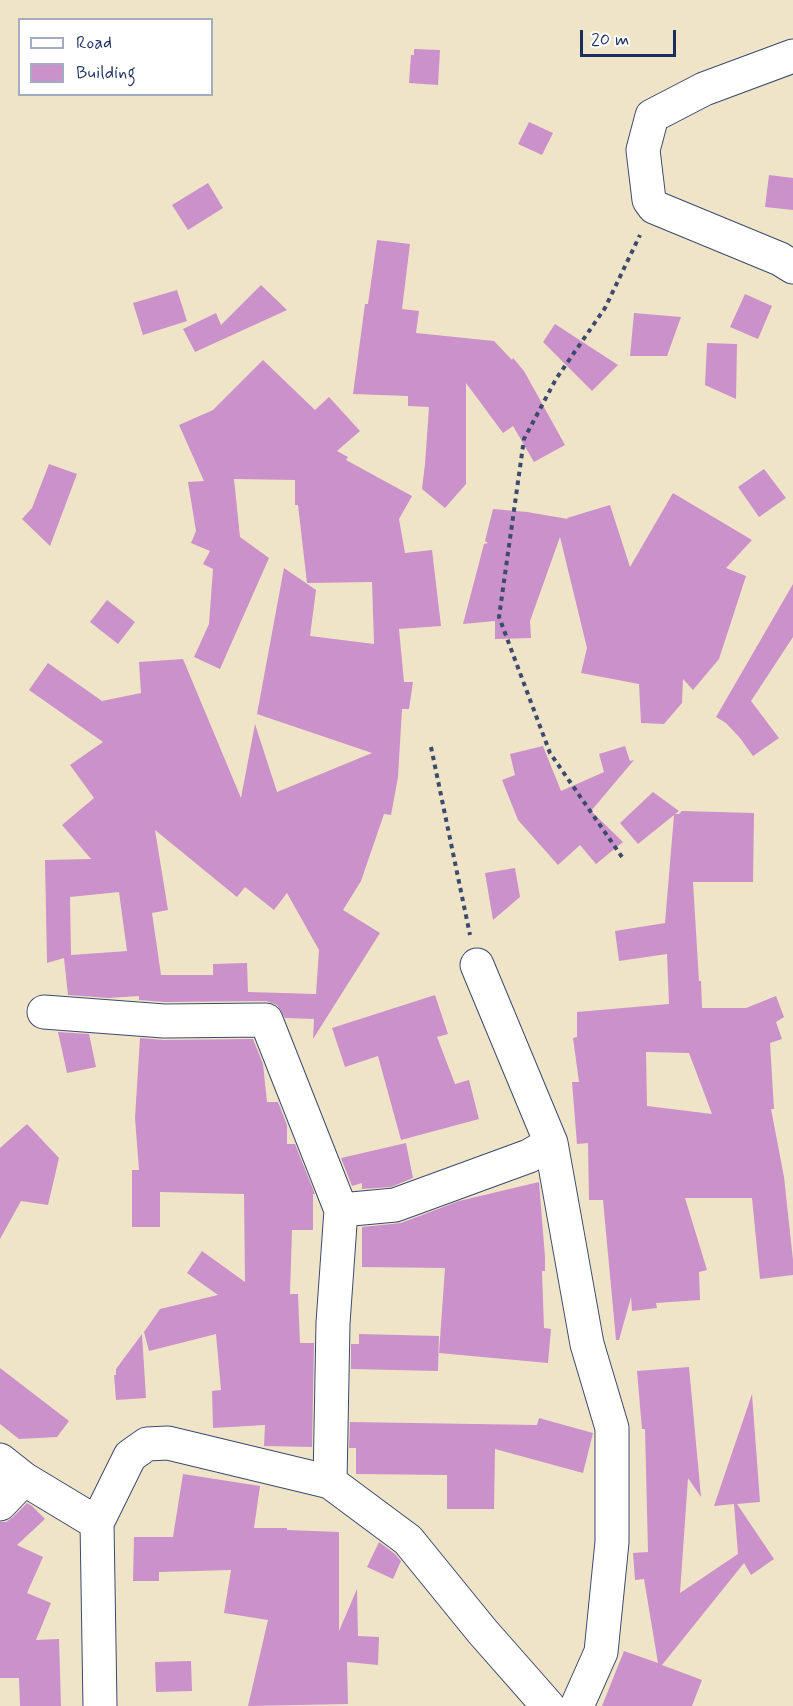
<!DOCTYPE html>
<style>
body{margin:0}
#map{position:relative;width:793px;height:1706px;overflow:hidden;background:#efe4c7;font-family:Mynerve,sans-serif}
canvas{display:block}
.legend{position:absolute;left:18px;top:18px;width:195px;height:78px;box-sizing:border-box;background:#fff;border:2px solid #a4acbf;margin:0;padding:8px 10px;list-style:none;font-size:18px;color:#1b2f5e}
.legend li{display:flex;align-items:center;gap:12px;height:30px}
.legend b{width:30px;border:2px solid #a4acbf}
.scale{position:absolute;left:580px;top:30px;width:96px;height:27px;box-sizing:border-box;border:3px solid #1b2f5e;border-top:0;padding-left:8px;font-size:18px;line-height:21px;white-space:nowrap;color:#1b2f5e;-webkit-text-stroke:4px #fff;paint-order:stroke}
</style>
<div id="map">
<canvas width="793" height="1706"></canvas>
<ul class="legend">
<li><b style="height:8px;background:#fff"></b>Road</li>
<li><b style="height:16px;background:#cb91ca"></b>Building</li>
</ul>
<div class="scale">20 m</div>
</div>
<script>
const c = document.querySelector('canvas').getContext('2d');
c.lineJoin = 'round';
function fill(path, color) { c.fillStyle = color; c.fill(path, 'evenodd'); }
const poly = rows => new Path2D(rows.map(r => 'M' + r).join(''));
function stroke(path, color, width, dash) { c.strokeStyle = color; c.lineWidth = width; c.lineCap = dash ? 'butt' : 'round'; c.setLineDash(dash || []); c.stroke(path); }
fill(poly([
 [414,49,440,50,438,85,409,83,411,55,414,55],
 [529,122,553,133,542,155,518,144],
 [769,175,793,178,793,210,765,207],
 [208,183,223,208,188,230,172,205],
 [377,240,410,244,402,309,419,311,416,333,494,341,512,360,513,358,524,371,565,445,534,462,513,426,503,433,466,383,466,484,445,508,422,489,425,464,429,407,408,406,408,396,353,394,365,304,368,304],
 [261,285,287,310,195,352,183,329,216,313,221,325],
 [177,290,187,321,143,335,133,303],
 [745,294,772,306,758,339,730,327],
 [634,313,681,317,667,356,630,356],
 [555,324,618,365,592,391,543,342],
 [707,343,737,344,736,399,705,385],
 [263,360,315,410,329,397,360,431,337,451,348,457,346,460,412,496,399,519,405,553,432,550,441,626,399,629,404,682,413,682,409,709,402,709,398,777,391,815,384,814,361,881,343,910,380,933,313,1039,314,1019,285,1018,277,1005,266,1001,165,1002,139,1000,139,996,109,998,68,995,64,958,47,963,45,860,91,859,62,825,94,798,70,765,103,742,29,690,48,663,102,701,141,693,139,662,183,659,241,798,255,724,277,792,372,753,257,714,284,568,316,590,310,636,374,644,372,582,307,583,298,505,295,505,295,480,234,479,240,537,269,558,220,669,194,657,209,624,213,569,203,564,210,551,191,543,196,531,188,482,204,481,179,425,213,410],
 [155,830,237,897,245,887,274,910,287,893,319,950,316,994,248,992,247,963,213,964,213,975,161,975,152,913,168,910],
 [119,892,127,951,71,955,70,897],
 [49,464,77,474,50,546,22,519,32,508],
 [764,469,786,498,759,517,738,487],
 [673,493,752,540,726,568,746,576,719,659,693,690,683,679,682,703,664,724,641,723,639,684,581,673,587,648,560,537,530,621,531,638,495,639,495,621,463,624,484,544,488,543,485,541,493,509,527,512,568,519,567,518,610,505,630,567],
 [793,584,793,637,751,701,779,738,753,756,740,738,726,723,716,717],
 [107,600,135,622,118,644,90,622],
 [543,746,561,791,604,772,599,754,625,746,630,761,634,760,591,811,623,842,596,864,580,845,558,865,518,820,502,780,515,775,510,754],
 [653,792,679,811,675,814,679,814,682,811,754,813,753,882,693,882,699,981,701,981,702,1008,746,1008,776,996,784,1017,776,1022,782,1039,770,1043,774,1109,771,1109,784,1177,793,1260,793,1275,760,1279,752,1198,685,1198,707,1270,699,1272,700,1300,656,1303,657,1308,632,1311,631,1297,619,1340,616,1340,603,1200,589,1200,588,1143,577,1144,572,1082,579,1082,573,1038,577,1037,577,1012,669,1004,667,954,619,961,615,931,665,923,674,815,638,844,620,823],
 [646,1052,689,1053,712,1114,647,1106],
 [515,868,520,897,493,920,485,873],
 [435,995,448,1034,437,1037,455,1084,469,1080,479,1119,401,1140,378,1056,345,1067,332,1028],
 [58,1032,89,1034,96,1067,67,1073],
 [140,1038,164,1040,253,1039,263,1064,267,1102,278,1102,287,1125,287,1144,295,1144,315,1194,313,1194,313,1230,292,1230,290,1294,298,1294,300,1343,314,1343,312,1447,264,1446,265,1425,213,1428,212,1391,221,1390,216,1334,149,1351,144,1332,160,1309,218,1295,187,1273,202,1251,245,1282,244,1194,160,1192,160,1227,132,1227,132,1170,139,1170,135,1118],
 [27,1124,59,1158,48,1205,21,1201,0,1239,0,1148],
 [406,1143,413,1178,391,1187,362,1189,362,1183,352,1186,341,1158],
 [539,1182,545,1257,545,1271,542,1271,544,1328,551,1329,548,1363,439,1353,445,1268,362,1267,362,1227,401,1223,459,1201],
 [142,1334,146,1398,116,1400,114,1375,116,1375,116,1369],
 [359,1334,439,1336,438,1371,351,1369,351,1344,359,1344],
 [689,1367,701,1497,688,1478,680,1593,738,1554,734,1504,714,1506,752,1394,760,1502,737,1504,774,1559,751,1575,744,1563,662,1665,702,1680,692,1706,602,1706,624,1651,658,1663,644,1579,635,1580,633,1553,648,1552,645,1429,642,1429,637,1371],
 [0,1368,69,1421,57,1437,19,1439,0,1424],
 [539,1418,593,1433,583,1473,495,1449,494,1509,447,1509,447,1475,356,1474,356,1448,349,1448,350,1422,537,1425],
 [183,1474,260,1486,254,1528,287,1528,287,1530,339,1532,339,1631,357,1589,358,1636,379,1637,378,1665,347,1662,348,1704,248,1706,268,1620,224,1613,231,1570,159,1572,159,1581,133,1581,134,1537,173,1537],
 [27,1503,32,1506,45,1519,17,1545,43,1557,27,1593,51,1603,36,1640,59,1639,61,1706,20,1706,19,1678,0,1678,0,1522,6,1522,13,1517],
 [379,1542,395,1554,401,1561,393,1579,367,1567],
 [191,1661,192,1691,156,1692,155,1662]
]), '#cb91ca');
const minor = poly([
 [793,56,704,89,652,116,643,150,649,200,654,207,780,259,793,267],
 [477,965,551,1143,587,1344,612,1428,612,1542,601,1652,577,1706],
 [44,1012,164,1021,266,1020,341,1210,333,1323,330,1482],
 [341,1210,395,1205,529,1156,551,1143],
 [0,1460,24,1479],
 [0,1504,24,1479,97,1523,130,1456,147,1444,168,1443,330,1482,408,1540,482,1631,548,1706],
 [97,1523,100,1706]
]);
stroke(minor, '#3b4a6e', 35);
stroke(poly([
 [431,747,470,935],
 [622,857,550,753,499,617,524,439,556,379,605,308,640,235]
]), '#3b4a6e', 4, [4.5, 4.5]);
stroke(minor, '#fff', 33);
</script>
